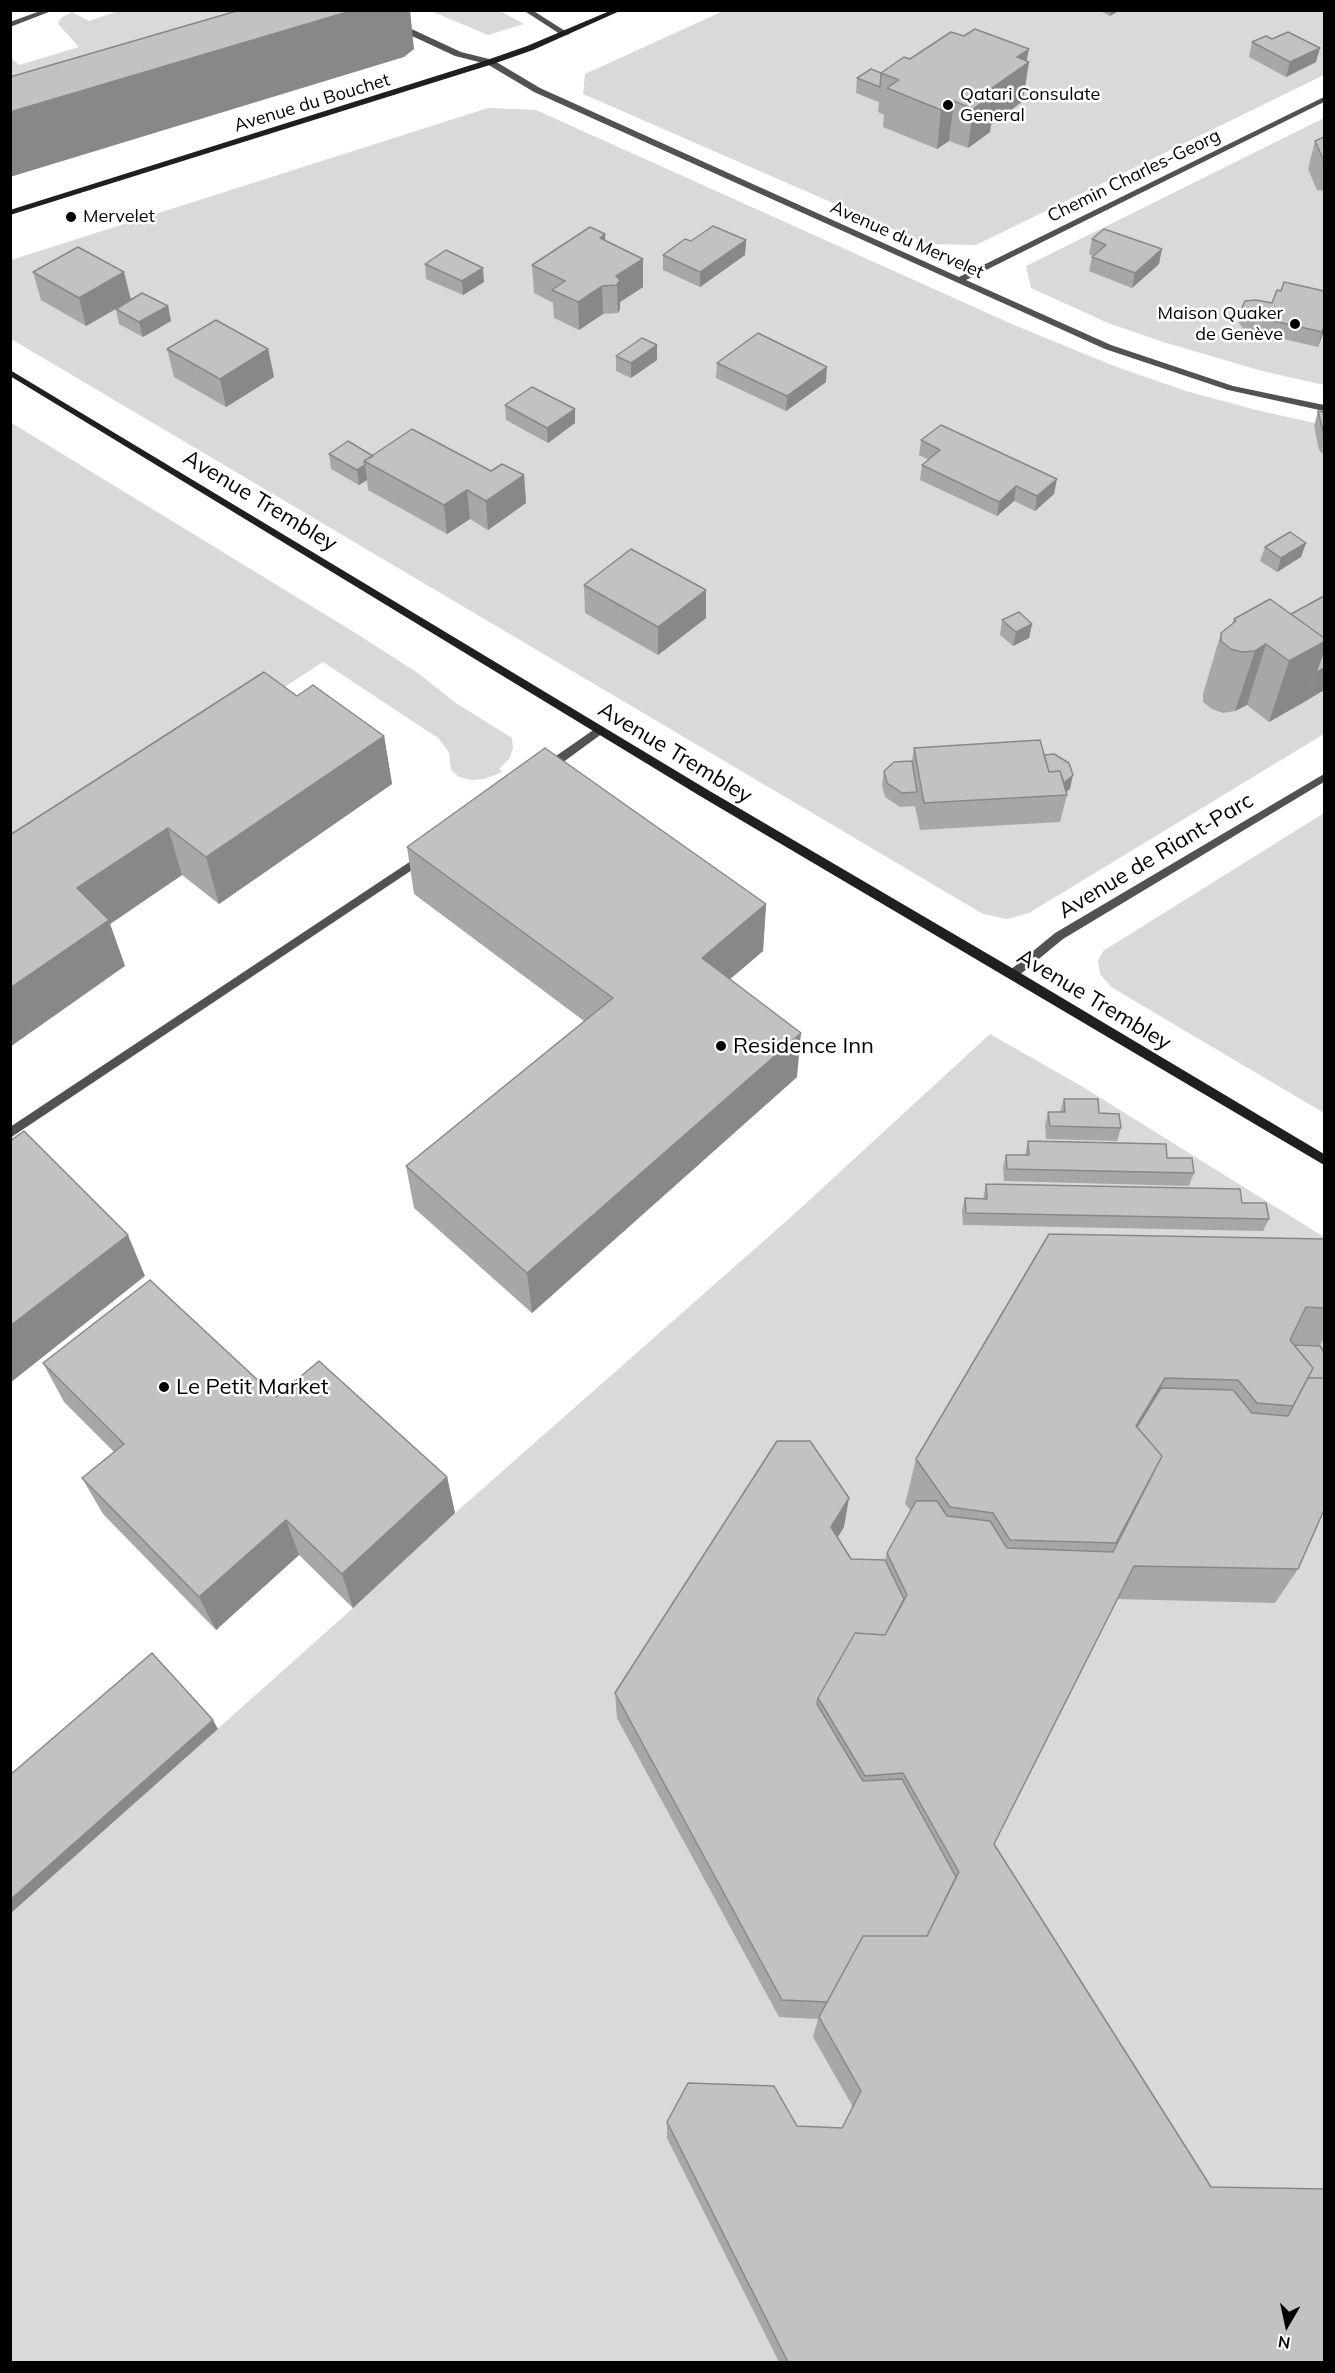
<!DOCTYPE html>
<meta charset="utf-8">
<style>
body{margin:0}
#map{position:relative;width:1335px;height:2373px;overflow:hidden;background:#fff;font-family:Mulish,sans-serif}
canvas{display:block}
.frame{position:absolute;inset:0;border:12px solid #000;pointer-events:none}
.north{position:absolute;left:1257px;top:2295px;width:60px;height:60px;-webkit-text-stroke:4px #fff;paint-order:stroke;rotate:189deg;font-size:16px;font-weight:700;line-height:24px;text-align:center;color:#000}
.north::after{content:'';display:block;margin:auto;width:21px;height:27px;background:#000;clip-path:polygon(50% 0,100% 100%,50% 72%,0 100%)}
</style>
<div id="map">
<canvas width="1335" height="2373"></canvas>
<div class="frame"></div>
<div class="north">N</div>
</div>
<script>
const c = document.querySelector('canvas').getContext('2d');
c.lineJoin = 'round';
function fill(path, color) { c.fillStyle = color; c.fill(path, 'evenodd'); }
const poly = rows => new Path2D(rows.map(r => 'M' + r).join(''));
function stroke(path, color, width, dash) { c.strokeStyle = color; c.lineWidth = width; c.lineCap = dash ? 'butt' : 'round'; c.setLineDash(dash || []); c.stroke(path); }
function drawText(font, color, halo, rows, align = 'center') {
  c.font = font + ' Mulish,sans-serif'; c.lineWidth = 5; c.setLineDash([]); c.textBaseline = 'middle'; c.strokeStyle = halo; c.fillStyle = color; for (const [text, x, y, turn = 0] of rows) {
    c.save(); c.translate(x, y); c.rotate((+turn || 0) * Math.PI / 180); c.textAlign = isNaN(turn) ? turn : align; if (halo) c.strokeText(text, 0, 0); c.fillText(text, 0, 0); c.restore();
  }
}
fill(poly([
 [121,10,344,11,11,110,10,57,19,65,79,47,58,24,61,18,72,12,89,21],
 [431,11,500,11,524,24,488,35],
 [723,11,1324,11,1324,75,976,245,927,244,583,94,585,74],
 [488,108,536,110,1014,325,1114,366,1186,391,1256,410,1324,425,1324,734,1029,913,1007,919,983,914,11,339,11,260],
 [1324,118,1324,385,1262,371,1163,342,1108,323,1031,288,1026,266],
 [10,422,357,634,418,673,456,703,512,738,513,748,510,758,499,769,503,772,484,779,471,780,459,777,451,770,449,752,438,738,323,662,138,782,11,895],
 [1324,813,1324,1113,1111,987,1100,974,1098,961,1103,951],
 [990,1034,1083,1087,1324,1237,1324,2362,11,2362,10,1914,353,1608,455,1513,792,1216]
]), '#d9d9d9');
fill(poly([
 [523,10,532,10,570,34,563,36,523,10],
 [599,726,603,727,603,733,551,771,543,771,542,768,543,765,599,726],
 [423,853,427,854,428,857,427,860,10,1138,10,1127,423,853]
]), '#525252');
fill(poly([
 [43,10,54,10,10,27,10,22,43,10],
 [397,25,403,25,461,52,493,60,540,88,959,277,1324,97,1324,102,966,280,1111,345,1233,386,1324,405,1324,411,1228,390,1105,349,534,92,487,64,455,56,397,29,397,25],
 [1324,774,1324,782,1063,939,1017,977,1009,977,1007,974,1009,971,1055,933,1324,774]
]), '#525252');
fill(poly([
 [612,10,622,10,533,50,493,64,10,215,10,210,487,60,527,46,612,10],
 [10,370,708,790,1017,971,1324,1154,1324,1165,700,796,10,376,10,370]
]), '#1f1f1f');
fill(poly([
 [1098,10,1120,10,1110,16],
 [1252,42,1316,62,1286,77,1249,57],
 [910,59,1027,61,1023,101,991,125,990,132,968,148,949,141,937,149,883,127,884,115,878,112,879,102,856,93,857,78,881,73],
 [1324,137,1324,191,1317,190,1308,169,1315,141],
 [1092,239,1159,264,1132,288,1089,271,1092,257,1093,256,1089,254],
 [746,240,745,255,700,287,663,270,663,255,691,241],
 [605,241,643,259,643,287,620,302,620,309,618,313,603,314,579,330,554,318,553,303,534,293,532,265],
 [425,264,484,282,463,295,426,279],
 [33,272,131,300,168,306,171,321,143,337,119,324,116,309,86,326,41,300],
 [1242,308,1324,331,1318,347,1244,330,1239,323],
 [657,345,657,360,631,378,616,371,616,356],
 [167,349,268,349,274,377,226,407,174,377],
 [717,363,826,382,786,411,716,378],
 [505,405,575,409,575,423,548,443,506,420],
 [1318,411,1324,412,1324,455,1319,450,1314,426],
 [921,440,1054,494,1035,511,1014,501,997,516,920,480,922,465,929,460,919,455],
 [329,454,373,456,524,475,526,503,488,530,470,519,447,534,368,490,367,480,359,485,331,469],
 [1265,547,1301,557,1277,572,1260,561],
 [584,585,706,590,706,618,658,655,585,613],
 [1291,614,1324,690,1269,722,1247,705,1235,711,1223,713,1212,709,1203,702,1203,694,1221,633,1232,624,1234,619],
 [1002,620,1032,624,1029,638,1013,646,1000,635],
 [297,696,384,736,392,784,219,904,182,875,110,924,125,966,10,835],
 [914,748,1044,755,1070,789,1066,792,1067,795,1060,822,920,830,915,806,900,807,885,797,882,785,884,771,912,761],
 [407,847,766,904,763,951,730,979,797,1077,532,1313,414,1208,406,1166,584,1021,414,894],
 [1064,1099,1099,1113,1121,1128,1117,1141,1046,1139,1045,1125,1048,1112,1060,1112],
 [1028,1141,1167,1158,1194,1173,1189,1186,1004,1181,1003,1167,1006,1155,1025,1155],
 [986,1184,1242,1203,1269,1219,1263,1231,963,1225,962,1211,965,1198,983,1199],
 [1324,1239,1324,1337,1320,1346,1298,1569,1275,1603,1117,1599,994,1844,1211,2187,1324,2362,779,2362,667,2138,667,2122,842,2128,853,2107,813,2037,818,2019,779,2017,617,1718,615,1693,844,1527,837,1538,851,1559,885,1560,887,1553,911,1511,905,1504,916,1459],
 [43,1363,276,1397,447,1477,455,1513,353,1608,299,1555,216,1630,103,1514,82,1478,114,1452,64,1402]
]), '#a7a7a7');
fill(poly([
 [354,10,410,10,414,49,404,57,10,177,10,112],
 [1111,10,1120,10,1110,16],
 [1320,48,1316,62,1286,77,1290,62],
 [1029,49,1026,64,1029,62,1023,101,991,125,990,132,968,148,973,109,989,90,1017,57],
 [954,101,949,141,937,149,941,110],
 [605,234,606,262,600,238],
 [746,240,745,255,700,287,700,272],
 [1162,249,1159,264,1132,288,1135,273],
 [643,259,643,287,620,302,620,309,618,313,617,285,616,276],
 [483,268,484,282,463,295,462,281],
 [124,272,131,300,86,326,79,298],
 [602,286,603,314,579,330,578,302],
 [168,306,171,321,143,337,139,322],
 [1324,327,1324,331,1318,347,1322,332],
 [657,345,657,360,631,378,631,363],
 [268,349,274,377,226,407,220,379],
 [827,367,826,382,786,411,787,396],
 [575,409,575,423,548,443,547,428],
 [365,465,367,480,359,485,357,470],
 [524,475,526,503,488,530,486,501],
 [1057,479,1054,494,1035,511,1037,496],
 [1016,486,1014,501,997,516,999,502],
 [467,490,470,519,447,534,444,505],
 [1306,543,1301,557,1277,572,1281,558],
 [706,590,706,618,658,655,658,627],
 [1032,624,1029,638,1013,646,1016,632],
 [1324,642,1324,649,1306,701,1269,722,1289,661],
 [1266,644,1247,705,1235,711,1255,651],
 [1324,668,1324,690,1306,701,1316,673],
 [384,736,392,784,219,904,206,857],
 [1073,775,1070,789,1063,795,1063,784],
 [168,828,182,875,110,924,125,966,10,1047,10,988,77,888],
 [766,904,763,951,701,1004,702,958],
 [801,1033,797,1077,532,1313,527,1273],
 [128,1235,145,1276,10,1383,10,1326],
 [1165,1378,1144,1426,1132,1436,1136,1426],
 [447,1477,455,1513,353,1608,342,1574],
 [849,1498,844,1527,826,1556,831,1527],
 [286,1520,299,1555,216,1630,199,1597],
 [213,1720,218,1729,10,1914,10,1900]
]), '#888');
const building = poly([
 [240,10,354,10,10,112,10,77,240,10],
 [975,29,1029,49,1017,57,1029,62,989,90,995,93,973,109,954,101,941,110,887,88,899,80,881,73,904,57,910,59,951,32,964,36,975,29],
 [1288,32,1320,48,1290,62,1252,42,1266,36,1272,39,1288,32],
 [871,69,881,73,880,87,857,78,871,69],
 [1324,137,1324,161,1315,141,1324,137],
 [713,226,746,240,700,272,663,255,685,239,691,241,713,226],
 [590,227,605,234,600,238,643,259,616,276,620,280,617,285,602,286,578,302,552,290,565,281,532,265,590,227],
 [1104,229,1162,249,1135,273,1092,257,1106,245,1092,239,1104,229],
 [78,247,124,272,79,298,33,272,78,247],
 [446,250,483,268,462,281,425,264,446,250],
 [1284,282,1324,291,1324,327,1322,332,1248,315,1242,308,1245,301,1256,300,1272,303,1277,290,1281,291,1284,282],
 [142,293,168,306,139,322,116,309,142,293],
 [216,320,268,349,220,379,167,349,216,320],
 [758,333,827,367,787,396,717,363,758,333],
 [642,338,657,345,631,363,616,356,642,338],
 [532,387,575,409,547,428,505,405,532,387],
 [1318,411,1324,412,1324,436,1324,435,1318,411],
 [941,425,1057,479,1037,496,1016,486,999,502,922,465,940,450,921,440,941,425],
 [412,429,491,471,502,464,524,475,486,501,467,490,444,505,364,461,412,429],
 [348,441,373,456,364,461,365,465,357,470,329,454,348,441],
 [1290,532,1306,543,1281,558,1265,547,1290,532],
 [631,549,706,590,658,627,584,585,631,549],
 [1324,596,1324,638,1291,614,1324,596],
 [1270,599,1324,638,1324,642,1289,661,1266,644,1255,651,1242,652,1231,649,1221,641,1221,633,1236,621,1234,619,1270,599],
 [1019,612,1032,624,1016,632,1002,620,1019,612],
 [1324,649,1324,668,1316,673,1324,649],
 [264,672,297,696,313,685,384,736,206,857,168,828,77,888,109,920,10,988,10,835,264,672],
 [1040,740,1049,772,1060,771,1067,795,924,803,914,748,1040,740],
 [545,748,766,904,702,958,801,1033,527,1273,406,1166,613,998,407,847,545,748],
 [1054,754,1069,763,1073,775,1064,783,1060,771,1049,772,1044,755,1054,754],
 [912,761,917,792,902,793,887,783,884,771,894,762,912,761],
 [1064,1099,1098,1099,1099,1113,1119,1114,1121,1128,1050,1126,1048,1112,1065,1112,1064,1099],
 [24,1131,128,1235,10,1326,10,1141,24,1131],
 [1028,1141,1166,1144,1167,1158,1192,1158,1194,1173,1007,1169,1006,1155,1029,1155,1028,1141],
 [986,1184,1240,1189,1242,1203,1266,1203,1269,1219,966,1213,965,1198,987,1199,986,1184],
 [1049,1234,1324,1239,1324,1308,1306,1307,1290,1340,1313,1368,1293,1406,1257,1403,1238,1380,1165,1378,1136,1426,1162,1456,1116,1543,1010,1540,993,1513,950,1507,916,1459,1049,1234],
 [150,1280,276,1397,319,1361,447,1477,342,1574,286,1520,199,1597,82,1478,124,1444,43,1363,150,1280],
 [1294,1345,1320,1346,1324,1352,1324,1378,1308,1378,1313,1368,1294,1345],
 [1308,1378,1324,1378,1324,1510,1298,1569,1134,1566,994,1844,1211,2187,1324,2189,1324,2362,788,2362,667,2122,688,2083,774,2086,797,2126,842,2128,861,2091,819,2017,863,1936,927,1936,959,1872,903,1773,865,1776,818,1698,855,1633,885,1635,907,1595,887,1553,916,1501,937,1501,947,1516,990,1521,1007,1548,1113,1552,1162,1456,1137,1427,1161,1388,1233,1390,1252,1413,1288,1416,1308,1378],
 [777,1441,810,1441,849,1498,831,1527,851,1559,885,1560,904,1599,885,1635,855,1633,818,1698,817,1704,863,1781,902,1779,956,1877,927,1936,863,1936,827,2002,782,2000,615,1693,777,1441],
 [152,1653,213,1720,10,1900,10,1775,152,1653]
]);
fill(building, '#c2c2c2');
stroke(building, '#888', 1.5);
for (const [x, y, r, color] of [
 [948,105,6,"#000"],
 [71,217,6,"#000"],
 [1295,324,6,"#000"],
 [721,1046,6,"#000"],
 [164,1387,6,"#000"]
]) { const dot = new Path2D(); dot.arc(x, y, r, 0, 2 * Math.PI); c.fillStyle = color; c.fill(dot); stroke(dot, '#fff', 2); }
drawText('18px', '#000', '#fff', [
 ["Qatari Consulate",960,95],
 ["General",960,116],
 ["Mervelet",83,217],
 ["Maison Quaker",1283,314,"right"],
 ["de Genève",1283,335,"right"]
], 'left');
drawText('18px', '#000', '#fff', [
 ["Avenue du Bouchet",312,103,-17],
 ["Chemin Charles-Georg",1134,176,-26],
 ["Avenue du Mervelet",907,240,24]
]);
drawText('22px', '#000', '#fff', [
 ["Avenue Trembley",260,501,31],
 ["Avenue Trembley",675,753,31],
 ["Avenue de Riant-Parc",1156,856,-31],
 ["Avenue Trembley",1094,1000,31]
]);
drawText('22px', '#000', '#fff', [
 ["Residence Inn",733,1046],
 ["Le Petit Market",176,1387]
], 'left');
</script>
